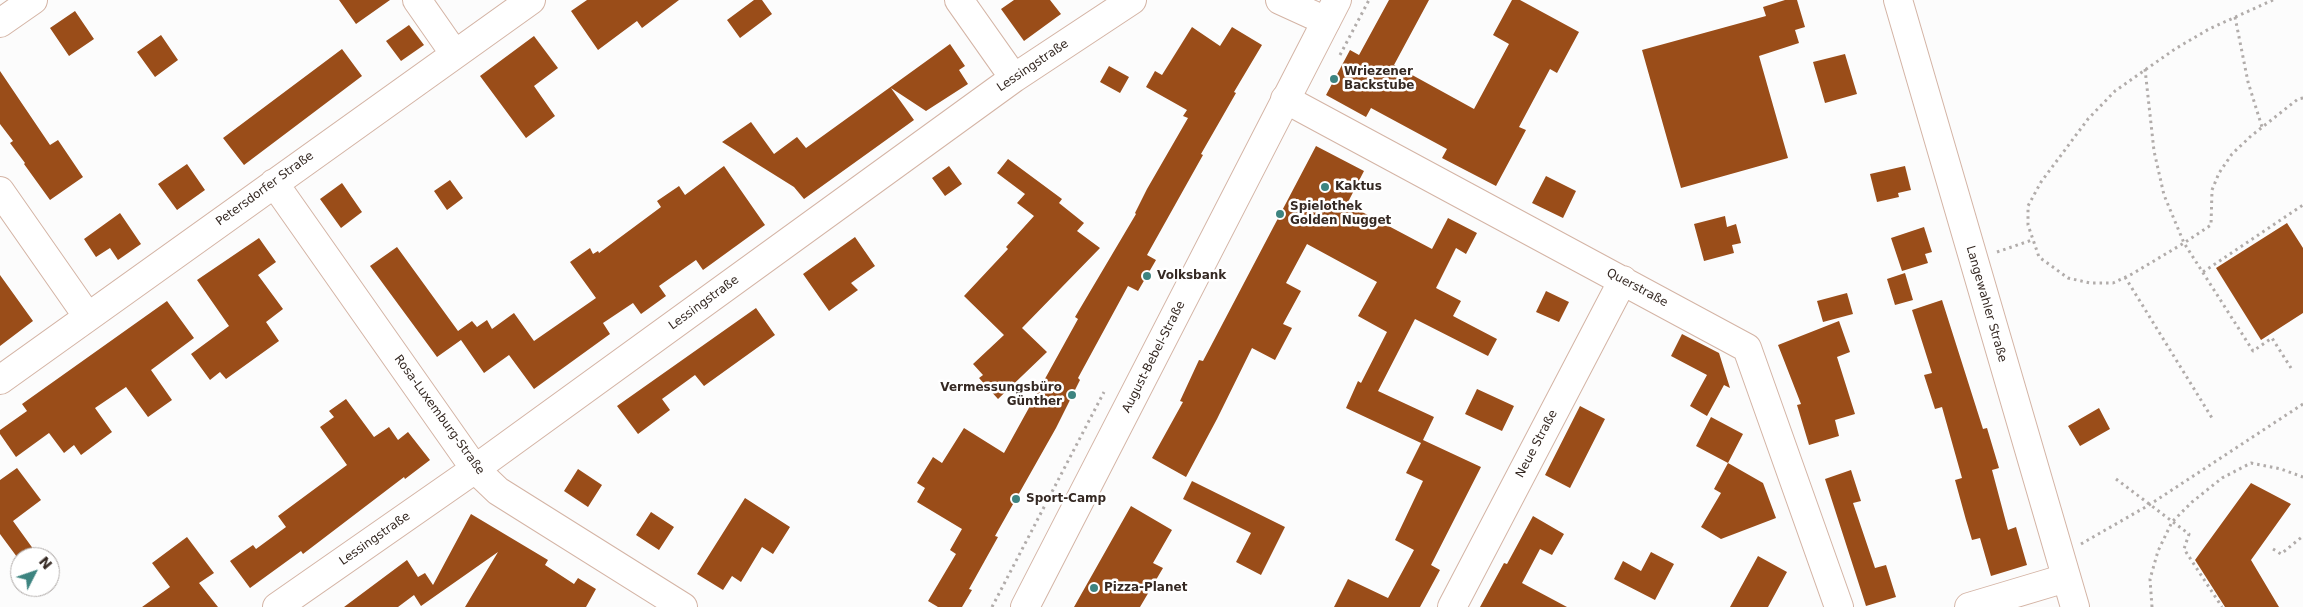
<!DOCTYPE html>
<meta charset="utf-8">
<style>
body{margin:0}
#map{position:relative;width:2303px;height:607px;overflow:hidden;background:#fcfcfc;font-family:"DejaVu Sans",sans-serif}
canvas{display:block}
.north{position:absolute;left:10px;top:547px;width:50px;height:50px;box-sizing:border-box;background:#fff;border:1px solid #aea9a7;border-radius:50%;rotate:49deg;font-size:14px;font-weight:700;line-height:20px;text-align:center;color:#352923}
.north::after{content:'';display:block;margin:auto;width:18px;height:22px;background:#3d8480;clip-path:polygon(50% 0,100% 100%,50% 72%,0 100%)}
</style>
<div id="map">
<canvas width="2303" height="607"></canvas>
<div class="north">N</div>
</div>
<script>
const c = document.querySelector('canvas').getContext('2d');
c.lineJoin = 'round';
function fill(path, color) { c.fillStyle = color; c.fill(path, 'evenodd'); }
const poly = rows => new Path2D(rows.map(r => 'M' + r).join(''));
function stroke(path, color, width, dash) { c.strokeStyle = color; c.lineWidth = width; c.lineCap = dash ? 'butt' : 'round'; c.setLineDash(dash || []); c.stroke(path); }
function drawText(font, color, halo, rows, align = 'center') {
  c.font = font + ' "DejaVu Sans",sans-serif'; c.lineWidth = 5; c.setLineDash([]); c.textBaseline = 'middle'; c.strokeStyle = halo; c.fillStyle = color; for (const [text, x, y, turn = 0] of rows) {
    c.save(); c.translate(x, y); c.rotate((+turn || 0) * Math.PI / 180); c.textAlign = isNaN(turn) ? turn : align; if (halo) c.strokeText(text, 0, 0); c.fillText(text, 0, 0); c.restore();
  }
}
fill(poly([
 [339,0,390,0,356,24],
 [587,0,679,0,642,28,637,21,598,50,571,11],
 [754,0,762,0,772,14,740,38,727,20],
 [1014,0,1050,0,1061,14,1024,41,1001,9],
 [1389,0,1429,0,1394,65,1474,109,1509,44,1493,35,1512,0,1520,0,1579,32,1557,73,1550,69,1519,127,1526,130,1496,186,1442,158,1447,149,1371,108,1366,117,1326,95,1350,50,1359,55],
 [1785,0,1797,0,1805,27,1795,30,1799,43,1759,56,1788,158,1681,188,1642,50,1766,16,1763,7],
 [75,11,94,39,69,56,50,28],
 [409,25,424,45,401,61,386,41],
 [1192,27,1220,46,1232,27,1262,45,1234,92,1236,93,1201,154,1203,155,1147,255,1156,260,1138,291,1128,286,1078,378,1080,380,1056,428,995,536,998,537,969,589,972,590,962,607,938,607,928,601,956,554,950,550,962,529,917,502,925,488,917,483,933,457,942,463,964,428,1004,453,1078,319,1075,317,1136,214,1135,213,1147,189,1188,118,1183,116,1187,110,1146,87,1155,71,1162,75],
 [161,35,178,60,155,77,137,52],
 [534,36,558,68,534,86,555,116,526,138,480,76],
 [950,44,965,66,959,70,968,84,926,111,891,88,914,120,804,199,794,187,722,142,751,122,774,154,797,137,806,148],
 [342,49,362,76,244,165,223,138],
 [1845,54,1857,94,1825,103,1813,62],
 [1109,66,1129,77,1120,93,1100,82],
 [0,71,50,145,58,140,83,177,50,200,24,164,25,163,10,143,13,141,0,124],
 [1316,146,1364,171,1347,204,1432,249,1448,218,1477,233,1466,254,1456,248,1436,288,1461,301,1453,316,1497,339,1488,356,1415,319,1378,391,1434,417,1423,440,1481,467,1431,565,1440,570,1420,607,1334,607,1348,579,1388,598,1414,550,1395,540,1423,481,1406,473,1421,443,1346,408,1358,381,1361,383,1387,332,1358,316,1377,282,1307,244,1286,283,1301,291,1283,324,1292,328,1275,360,1252,348,1217,419,1186,477,1152,458,1183,402,1180,401,1199,360,1203,361],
 [1008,159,1062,199,1059,203,1084,223,1077,231,1100,248,1022,328,1047,352,998,399,979,378,983,375,973,364,1004,335,964,296,1008,249,1006,247,1034,216,1017,203,1025,194,997,173],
 [187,164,205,190,177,210,158,184],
 [724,166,765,225,703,270,696,260,659,286,666,296,641,314,633,303,603,323,610,334,534,389,509,355,484,373,461,340,437,357,370,266,397,247,458,331,472,321,477,327,487,320,492,329,514,313,534,341,596,298,570,262,590,248,593,254,598,251,599,253,661,207,657,201,679,186,685,195],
 [949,166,962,184,945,196,932,178],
 [1905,166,1911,190,1898,193,1899,197,1877,202,1870,174],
 [1546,176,1576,191,1563,218,1532,203],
 [450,180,463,198,447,210,434,191],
 [342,183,362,212,341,228,320,199],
 [120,213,141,244,118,260,110,248,96,257,84,239],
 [1725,216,1727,227,1736,224,1741,243,1732,245,1734,253,1704,261,1694,224],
 [2287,223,2303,248,2303,313,2261,340,2216,268],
 [1924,227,1932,252,1925,254,1928,263,1902,271,1891,238],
 [855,237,875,266,851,283,858,290,829,311,803,274],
 [259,238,276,262,258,275,283,309,266,322,279,341,226,379,220,372,210,380,191,354,229,326,197,280],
 [1905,273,1913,300,1895,305,1887,279],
 [0,275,33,321,0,346],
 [1546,291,1569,302,1559,322,1536,312],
 [1847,293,1853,314,1823,322,1817,301],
 [1942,300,1983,429,1987,428,1999,468,1992,470,2008,530,2016,527,2027,565,1991,576,1980,538,1972,540,1966,520,1955,480,1962,478,1942,407,1935,409,1924,375,1932,373,1912,310],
 [167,301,194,338,151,370,172,400,148,417,126,387,95,408,112,432,81,455,74,445,64,453,49,433,16,457,0,434,0,430,27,411,22,404],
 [756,308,775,335,704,386,695,375,662,399,670,410,638,434,617,406],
 [1839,321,1850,352,1837,357,1855,414,1835,420,1839,436,1809,445,1797,405,1801,404,1778,345],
 [1682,334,1719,353,1730,388,1724,385,1707,416,1690,406,1707,375,1671,356],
 [1477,389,1514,406,1502,431,1465,414],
 [346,399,374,437,389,427,398,440,408,432,430,460,405,479,404,477,303,554,301,551,250,588,230,561,253,545,256,549,286,527,278,516,347,465,320,427,334,417,329,411],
 [1580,406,1605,419,1570,488,1545,475],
 [2099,408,2110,429,2080,446,2068,426],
 [1711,417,1743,434,1728,463,1696,446],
 [1728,463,1763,483,1776,518,1721,539,1701,527,1721,493,1714,489],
 [17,468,41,500,13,521,39,557,17,557,0,534,0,480],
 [578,469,602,485,588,507,564,491],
 [1851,470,1861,501,1853,503,1875,568,1886,565,1896,597,1866,606,1825,479],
 [1192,481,1285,527,1261,575,1236,562,1251,533,1183,499],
 [2251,483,2291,504,2251,560,2279,607,2225,607,2195,560],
 [745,498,790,527,773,554,762,547,741,582,732,576,723,590,697,574],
 [1131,506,1172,530,1153,563,1163,568,1140,607,1074,607],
 [651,512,674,527,659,550,636,535],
 [471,514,548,560,545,565,574,584,578,578,596,589,586,607,465,607,498,552,421,606,414,595,398,607,344,607,407,560,418,577,425,573,433,585],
 [1533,516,1564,534,1552,555,1540,549,1522,583,1567,607,1480,607,1504,563,1507,564],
 [187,537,214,573,199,583,218,607,142,607,170,587,152,563],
 [1651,552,1674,564,1655,600,1614,579,1623,561,1641,571],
 [1758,556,1787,572,1768,607,1730,607]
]), '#9a4d19');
const street = poly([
 [417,0,454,53],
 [959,0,1014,78],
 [1280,0,1326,21],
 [0,23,33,0],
 [1285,99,1747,348,1839,607],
 [274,183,475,469,498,491,683,607],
 [0,191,88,317],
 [0,380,531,0],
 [277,607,475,469,1014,78,1132,0],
 [1452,607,1623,280],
 [1969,607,2066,578]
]);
const secondary = poly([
 [1898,0,2075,607],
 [1025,607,1337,0]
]);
stroke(street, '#d4b4a5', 30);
stroke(secondary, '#d4b4a5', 30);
stroke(poly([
 [2273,0,2209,29,2175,49,2115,91,2088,119,2041,182,2028,206,2028,225,2039,257,2068,278,2090,283,2113,283,2132,274,2184,243,2211,225,2212,190,2219,173,2232,154,2251,136,2298,99,2303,98],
 [2235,17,2248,82,2262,127],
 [1340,55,1369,0],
 [2145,69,2154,151,2164,195,2184,243,2253,351,2272,338,2291,368],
 [1997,252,2032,240],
 [2203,272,2303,205],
 [2125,277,2212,418],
 [2116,479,2189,534,2184,549,2222,607],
 [2081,544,2149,505,2303,404],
 [2273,549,2281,554,2303,536],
 [992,607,1104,392],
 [2152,607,2150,579,2158,551,2172,522,2192,502,2222,478,2251,463,2281,469,2303,477]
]), '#b1acaa', 3, [2.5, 4]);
stroke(street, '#fff', 28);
stroke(secondary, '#fff', 28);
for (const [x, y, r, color] of [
 [1334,79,5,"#3d8480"],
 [1325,187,5,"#3d8480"],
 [1280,214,5,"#3d8480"],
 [1147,276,5,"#3d8480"],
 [1072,395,5,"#3d8480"],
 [1016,499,5,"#3d8480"],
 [1094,588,5,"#3d8480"]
]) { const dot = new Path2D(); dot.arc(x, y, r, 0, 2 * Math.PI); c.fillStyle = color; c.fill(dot); stroke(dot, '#fff', 2); }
drawText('12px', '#352923', '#fff', [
 ["Lessingstraße",1033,66,-34],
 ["Petersdorfer Straße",265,189,-36],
 ["Querstraße",1637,288,28],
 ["Lessingstraße",704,303,-36],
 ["Langewahler Straße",1986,304,74],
 ["August-Bebel-Straße",1154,357,-63],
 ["Rosa-Luxemburg-Straße",439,415,54],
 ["Neue Straße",1537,444,-62],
 ["Lessingstraße",375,539,-35]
]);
drawText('bold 12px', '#352923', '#fff', [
 ["Wriezener",1344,72],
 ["Backstube",1344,86],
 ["Kaktus",1335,187],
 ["Spielothek",1290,207],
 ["Golden Nugget",1290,221],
 ["Volksbank",1157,276],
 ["Vermessungsbüro",1062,388,"right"],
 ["Günther",1062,402,"right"],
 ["Sport-Camp",1026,499],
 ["Pizza-Planet",1104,588]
], 'left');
</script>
